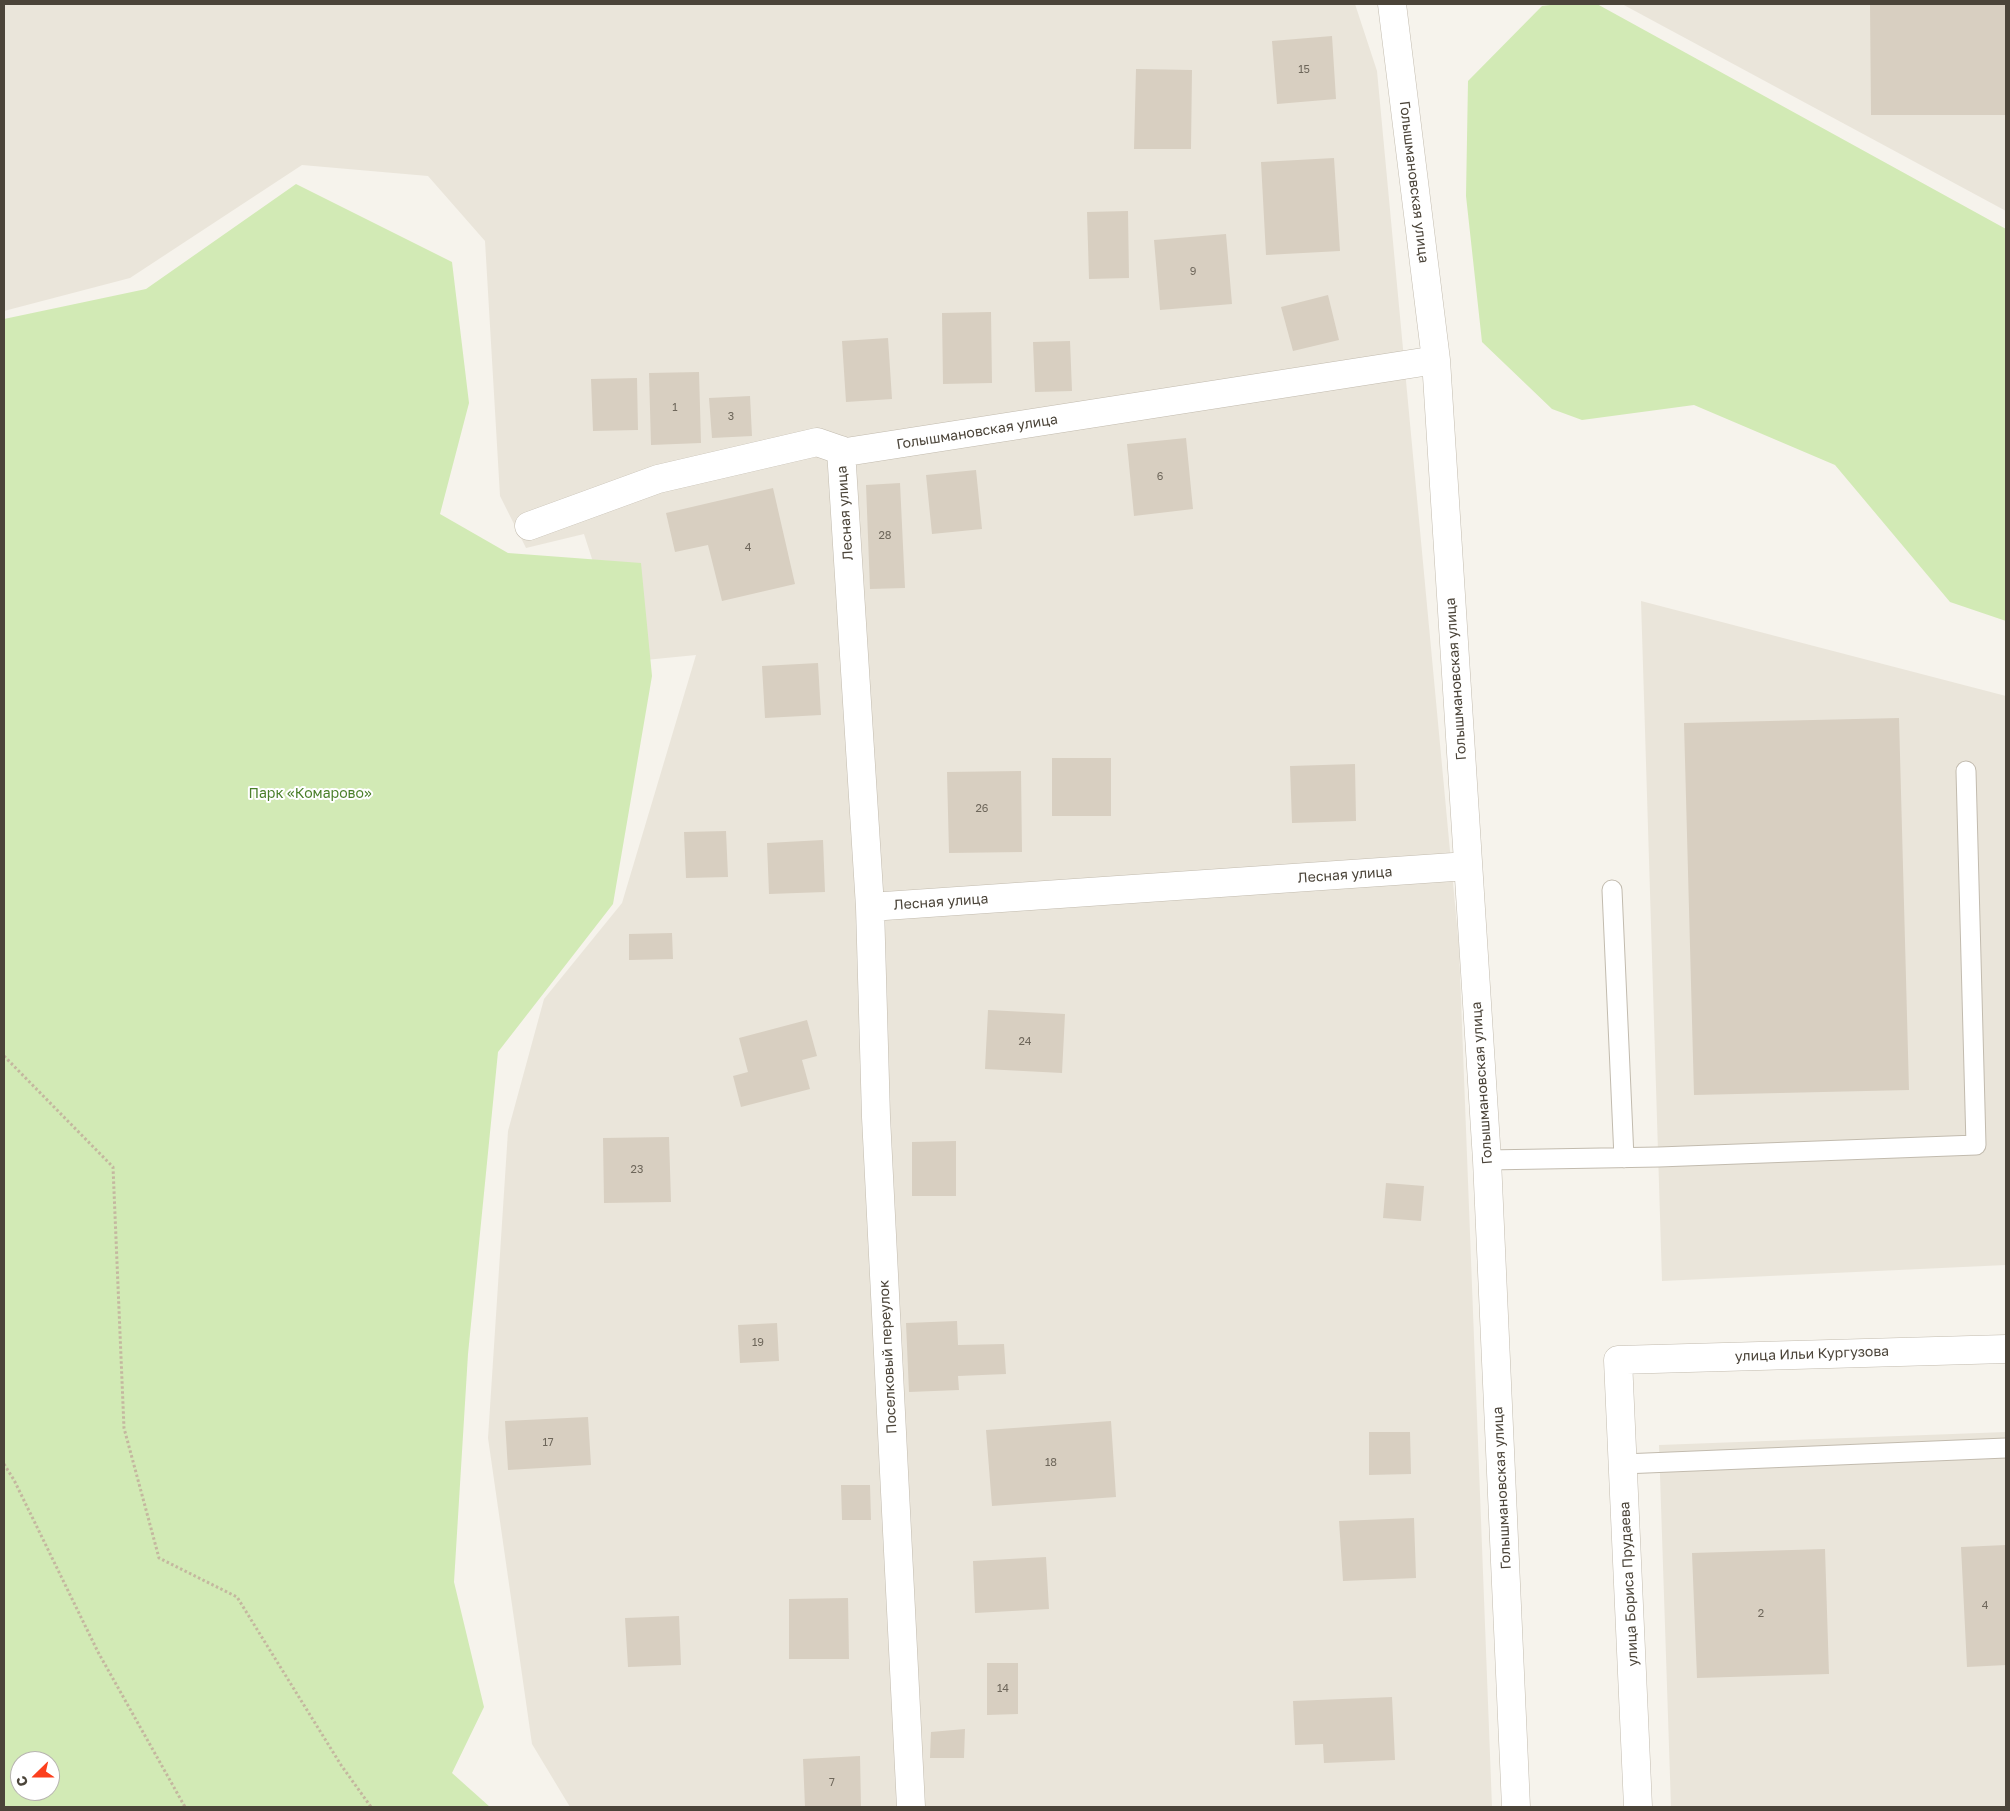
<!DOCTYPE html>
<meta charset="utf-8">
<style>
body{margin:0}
#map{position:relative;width:2010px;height:1811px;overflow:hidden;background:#f6f3ec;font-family:"Golos Text",sans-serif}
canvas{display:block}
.frame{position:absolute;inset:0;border:5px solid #4b4439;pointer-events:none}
.north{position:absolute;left:10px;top:1751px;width:50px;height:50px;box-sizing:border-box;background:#fff;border:1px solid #b7b4b0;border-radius:50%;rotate:248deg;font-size:14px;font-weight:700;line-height:20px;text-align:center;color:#4b4439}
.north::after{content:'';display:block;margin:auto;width:18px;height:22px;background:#fc3f1d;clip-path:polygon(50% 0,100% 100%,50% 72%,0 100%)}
</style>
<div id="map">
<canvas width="2010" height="1811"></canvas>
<div class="frame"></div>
<div class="north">С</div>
</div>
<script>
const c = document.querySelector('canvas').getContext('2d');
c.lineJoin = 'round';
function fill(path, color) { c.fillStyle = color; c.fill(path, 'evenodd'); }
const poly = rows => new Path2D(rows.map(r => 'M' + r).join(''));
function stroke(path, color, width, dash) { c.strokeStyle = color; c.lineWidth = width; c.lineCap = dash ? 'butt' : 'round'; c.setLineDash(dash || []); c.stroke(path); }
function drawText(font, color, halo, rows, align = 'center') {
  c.font = font + ' "Golos Text",sans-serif'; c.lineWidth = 4; c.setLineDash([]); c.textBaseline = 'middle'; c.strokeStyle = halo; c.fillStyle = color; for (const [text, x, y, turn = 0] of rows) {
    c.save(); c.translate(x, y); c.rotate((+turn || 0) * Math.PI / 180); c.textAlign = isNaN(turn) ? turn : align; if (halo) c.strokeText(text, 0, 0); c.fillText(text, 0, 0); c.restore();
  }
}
fill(poly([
 [4,4,1355,4,1377,71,1459,947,1492,1807,570,1807,532,1744,488,1438,508,1131,544,999,622,903,696,655,625,662,584,534,526,548,500,496,485,241,428,176,302,165,130,278,4,311],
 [1622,4,2006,4,2006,211],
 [1641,601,2006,696,2006,1265,1662,1281],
 [2006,1432,2006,1807,1671,1807,1659,1445]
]), '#eae5da');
fill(poly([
 [1558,4,1597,4,2006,229,2006,621,1950,602,1835,465,1694,405,1582,420,1552,409,1482,342,1466,196,1468,81,1542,6],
 [296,184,452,262,469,403,440,514,508,553,641,563,652,676,613,904,498,1052,468,1354,454,1582,484,1707,452,1773,490,1807,4,1807,4,319,146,289],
 [20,1761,50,1761,50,1791,20,1791]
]), '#d2eab5');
fill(poly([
 [1870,4,2006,4,2006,115,1871,115],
 [1332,36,1336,99,1277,104,1272,41],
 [1136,69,1192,70,1191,149,1134,149],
 [1334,158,1340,251,1266,255,1261,162],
 [1128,211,1129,278,1089,279,1087,212],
 [1226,234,1232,304,1160,310,1154,240],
 [1328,295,1339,340,1293,351,1281,307],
 [991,312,992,383,943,384,942,313],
 [888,338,892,399,846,402,842,341],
 [1070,341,1072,391,1035,392,1033,342],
 [699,372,701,443,651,445,649,373],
 [637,378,638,430,593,431,591,379],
 [750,396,752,436,712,438,709,398],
 [1186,438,1193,509,1134,516,1127,444],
 [976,470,982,529,932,534,926,475],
 [900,483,905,588,870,589,866,485],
 [773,488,795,584,722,601,708,545,675,552,666,513],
 [818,663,821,715,765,718,762,666],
 [1899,718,1909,1090,1694,1095,1684,723],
 [1052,758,1111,758,1111,816,1052,816],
 [1355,764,1356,821,1292,823,1290,766],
 [1021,771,1022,852,949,853,947,772],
 [726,831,728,877,686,878,684,832],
 [823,840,825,892,769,894,767,843],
 [672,933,673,959,629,960,629,934],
 [988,1010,1065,1014,1062,1073,985,1069],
 [807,1020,817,1056,802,1060,810,1089,741,1107,733,1076,748,1072,739,1038],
 [669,1137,671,1202,604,1203,603,1138],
 [956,1141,956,1196,912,1196,912,1142],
 [1386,1183,1424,1186,1421,1221,1383,1218],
 [957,1321,958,1345,1004,1344,1006,1374,958,1376,959,1390,909,1392,906,1323],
 [777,1323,779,1361,740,1363,738,1325],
 [588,1417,591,1465,508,1470,505,1421],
 [1111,1421,1116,1497,992,1506,986,1430],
 [1369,1432,1410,1432,1411,1474,1369,1475],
 [841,1485,870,1485,871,1520,842,1520],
 [1414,1518,1416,1578,1343,1581,1339,1521],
 [2006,1545,2006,1665,1967,1667,1961,1547],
 [1825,1549,1829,1674,1697,1678,1692,1553],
 [1046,1557,1049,1609,975,1613,973,1561],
 [848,1598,849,1659,789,1659,789,1599],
 [679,1616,681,1665,628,1667,625,1618],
 [987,1663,1018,1663,1018,1714,987,1715],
 [1392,1697,1395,1760,1324,1763,1323,1744,1295,1745,1293,1701],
 [965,1729,964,1758,930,1758,931,1732],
 [860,1756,861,1807,805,1807,803,1759]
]), '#d8cfc1');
const lane = poly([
 [1612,890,1624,1158],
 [1487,1160,1659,1157,1976,1145,1966,771],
 [1623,1464,2006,1448]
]);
const street = poly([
 [1392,4,1436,360,1487,1160,1516,1807],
 [841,450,870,907,1468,866],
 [529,526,658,479,817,442,846,452,1436,360],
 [870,907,876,1117,911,1807],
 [1638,1807,1618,1360,2006,1349]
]);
stroke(lane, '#c2bbae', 21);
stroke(street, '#c2bbae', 29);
stroke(poly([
 [4,1056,113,1167,124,1428,159,1558,237,1597,341,1765,371,1807],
 [4,1464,14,1480,98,1652,185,1807]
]), '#c4b79f', 3, [2.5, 2.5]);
stroke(lane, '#fff', 19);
stroke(street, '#fff', 28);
drawText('11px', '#6e675b', null, [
 ["15",1304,70],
 ["9",1193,272],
 ["1",675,408],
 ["3",731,417],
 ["6",1160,477],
 ["28",885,536],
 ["4",748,548],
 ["26",982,809],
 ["24",1025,1042],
 ["23",637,1170],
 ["19",758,1343],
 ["17",548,1443],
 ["18",1051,1463],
 ["4",1985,1606],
 ["2",1761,1614],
 ["14",1003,1689],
 ["7",832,1783]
]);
drawText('14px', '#4b4439', '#fff', [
 ["Голышмановская улица",1414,182,83],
 ["Голышмановская улица",977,432,-9],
 ["Лесная улица",845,513,-94],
 ["Голышмановская улица",1456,679,-94],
 ["Лесная улица",1345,875,-4],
 ["Лесная улица",941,902,-4],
 ["Голышмановская улица",1482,1083,-94],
 ["улица Ильи Кургузова",1812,1354,-2],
 ["Поселковый переулок",888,1357,-93],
 ["Голышмановская улица",1502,1488,-93],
 ["улица Бориса Прудаева",1629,1584,-93]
]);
drawText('14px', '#4a7f2a', '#fff', [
 ["Парк «Комарово»",310,794]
]);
</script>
